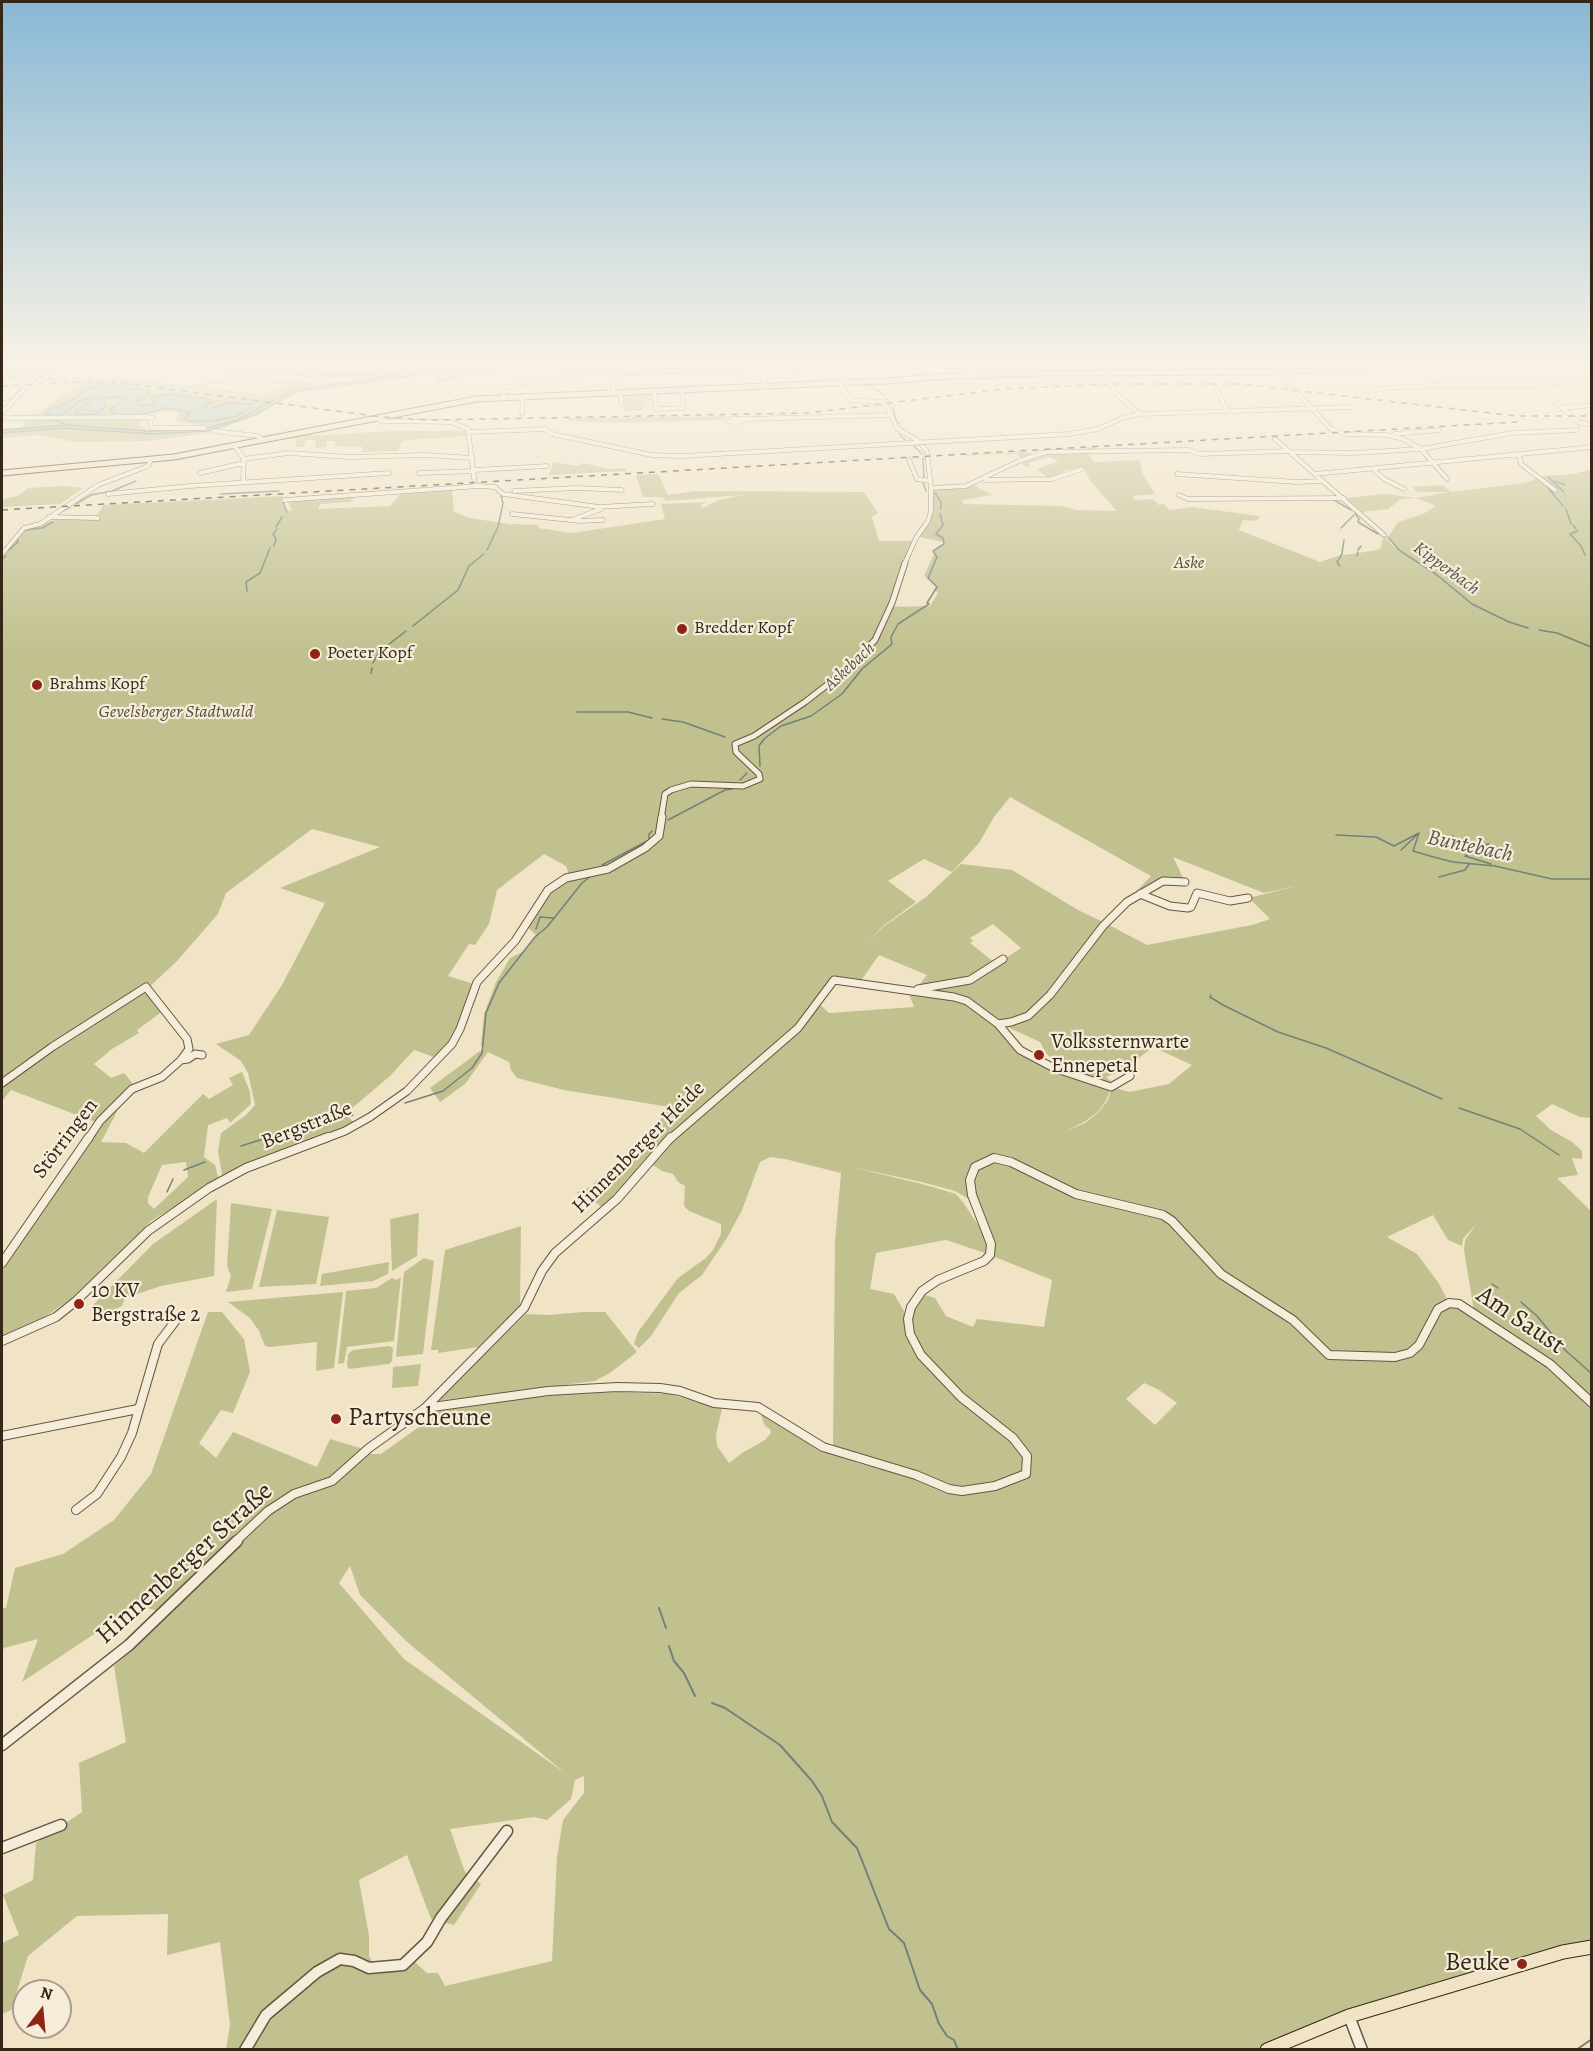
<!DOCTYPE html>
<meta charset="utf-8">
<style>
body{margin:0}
#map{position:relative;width:1593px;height:2051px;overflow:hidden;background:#f0e3c6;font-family:Alegreya,serif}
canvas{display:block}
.frame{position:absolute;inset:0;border:3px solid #362818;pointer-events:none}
.north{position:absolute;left:12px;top:1979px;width:60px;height:60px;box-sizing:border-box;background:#f5edda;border:2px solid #a99e8c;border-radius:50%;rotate:16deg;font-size:16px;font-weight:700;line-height:24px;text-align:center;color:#362818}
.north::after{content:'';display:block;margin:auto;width:21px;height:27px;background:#8f2418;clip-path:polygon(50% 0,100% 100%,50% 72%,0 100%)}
</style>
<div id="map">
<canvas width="1593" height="2051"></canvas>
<div class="frame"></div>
<div class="north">N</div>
</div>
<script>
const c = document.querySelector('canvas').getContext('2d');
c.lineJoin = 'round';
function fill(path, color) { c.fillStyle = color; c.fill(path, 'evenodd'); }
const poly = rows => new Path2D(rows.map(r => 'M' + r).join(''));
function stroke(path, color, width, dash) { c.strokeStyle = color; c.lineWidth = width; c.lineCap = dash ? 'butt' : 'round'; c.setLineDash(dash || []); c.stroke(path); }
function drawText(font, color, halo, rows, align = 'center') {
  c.font = font + ' Alegreya,serif'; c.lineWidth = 4.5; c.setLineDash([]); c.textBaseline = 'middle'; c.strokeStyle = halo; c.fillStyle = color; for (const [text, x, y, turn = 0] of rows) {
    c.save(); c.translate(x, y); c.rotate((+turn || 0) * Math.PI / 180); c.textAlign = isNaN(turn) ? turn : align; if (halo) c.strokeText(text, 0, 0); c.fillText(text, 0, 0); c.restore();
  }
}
fill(poly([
 [2,363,140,363,74,366,35,374,2,378],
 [202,363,726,363,727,366,748,364,749,368,702,372,700,369,685,366,668,365,657,369,660,372,659,372,621,374,559,366,503,364,456,366,353,379,214,370,207,369],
 [523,366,547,368,479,370,436,381,433,373,488,367],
 [39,375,50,378,135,379,185,385,250,376,316,383,314,386,279,396,255,412,214,427,179,422,175,418,179,414,177,412,166,411,148,414,165,408,189,412,185,419,190,421,214,421,245,412,251,408,250,405,228,403,207,410,204,407,209,404,152,398,155,404,139,405,137,402,149,391,120,387,89,387,80,391,74,399,45,413,64,414,80,401,87,399,92,400,76,412,104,398,125,398,112,405,148,416,140,424,148,431,100,427,43,427,13,430,24,426,25,423,22,423,24,420,7,420,9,416,37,414,78,384,65,381,32,382],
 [245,379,288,385,264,394,198,387],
 [652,394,654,400,645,402,642,410,624,411,623,395],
 [727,416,727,420,613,423,567,421,568,418],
 [63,428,153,434,216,432,147,441,75,442,38,435,2,438,2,433],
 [393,431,467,431,468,436,408,440,402,442,398,451,361,452,364,447,335,446,335,441,327,441,326,447,315,448,316,440,306,440,304,447,295,447,297,439,287,439,286,437,305,433,307,435,323,435],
 [1094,447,1095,450,1086,451,1094,462,1140,460,1143,475,1155,494,1133,496,1135,500,1153,499,1159,505,1164,504,1169,510,1192,507,1259,516,1260,518,1255,521,1243,520,1239,530,1320,562,1337,556,1378,550,1381,547,1382,539,1386,538,1396,549,1389,536,1398,522,1423,514,1436,506,1416,498,1401,499,1388,509,1362,512,1347,498,1385,494,1417,498,1449,492,1418,492,1412,487,1443,485,1451,492,1525,483,1544,476,1574,474,1591,469,1591,1118,1580,1117,1552,1104,1536,1116,1551,1130,1572,1142,1582,1151,1582,1159,1572,1158,1578,1175,1557,1178,1591,1211,1591,1402,1550,1363,1474,1311,1464,1250,1465,1240,1477,1223,1463,1239,1462,1246,1448,1240,1433,1215,1387,1237,1417,1254,1438,1282,1449,1303,1445,1304,1464,1306,1526,1348,1550,1364,1591,1404,1591,1946,1563,1951,1411,1996,1349,2016,1271,2049,226,2050,230,2025,220,1942,167,1955,168,1914,77,1916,28,1956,11,2010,2,2014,2,1943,19,1935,3,1895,33,1880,36,1843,82,1812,79,1763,126,1742,114,1666,169,1615,138,1605,22,1682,38,1639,4,1648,2,1652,2,1608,6,1608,15,1568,63,1554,114,1520,151,1474,208,1312,222,1312,244,1339,250,1372,233,1413,221,1410,199,1443,216,1458,233,1432,317,1467,330,1439,360,1448,370,1454,381,1454,430,1419,439,1410,534,1396,617,1392,669,1394,722,1409,716,1435,717,1446,729,1463,742,1453,765,1440,771,1433,770,1429,765,1426,760,1412,767,1409,773,1411,774,1421,814,1446,832,1453,860,1464,908,1475,947,1490,948,1487,947,1484,899,1467,833,1447,835,1242,841,1173,785,1159,770,1157,760,1162,742,1210,727,1238,702,1275,679,1293,651,1336,639,1348,634,1344,638,1332,678,1278,706,1258,713,1250,721,1234,721,1224,689,1211,684,1206,685,1186,678,1182,673,1174,662,1171,650,1163,604,1209,591,1199,576,1193,592,1186,597,1180,603,1179,632,1157,670,1107,564,1090,517,1078,511,1070,509,1062,488,1052,465,1084,440,1102,430,1088,484,1048,481,1046,484,1014,496,982,510,958,526,950,536,935,525,925,549,891,556,884,576,875,569,875,566,866,544,854,497,890,489,924,475,945,469,944,448,976,474,984,458,1029,450,1043,437,1058,414,1050,390,1076,345,1114,356,1124,344,1131,245,1168,223,1181,218,1151,221,1133,246,1115,255,1105,248,1073,241,1061,216,1044,249,1035,282,985,325,903,280,888,380,847,312,829,226,893,218,914,177,961,147,989,163,1011,137,1030,139,1033,112,1049,94,1064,111,1078,124,1073,133,1084,132,1089,98,1123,11,1090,2,1101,2,555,14,536,24,529,51,521,65,519,94,520,103,505,283,496,281,501,287,511,292,510,287,500,356,495,350,502,320,504,318,509,390,506,403,491,452,489,454,512,470,518,509,524,539,525,538,528,572,533,665,519,661,504,707,502,701,505,703,508,718,500,743,495,666,501,662,497,643,497,636,475,658,474,668,495,695,491,864,492,878,513,872,517,879,541,913,541,899,571,888,607,930,606,938,593,934,589,937,586,924,576,934,554,933,552,944,542,919,537,928,525,932,513,933,489,964,488,972,484,992,495,962,500,964,504,1063,506,1076,510,1117,511,1089,479,1084,467,1065,470,1057,477,1048,478,1037,469,1059,461,1049,457,1028,463,1031,466,1028,468,1017,460,1020,457,1016,454,954,456,1025,452,1037,456],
 [1010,797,1151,876,1126,902,1162,880,1185,882,1173,857,1264,893,1296,886,1249,898,1270,919,1252,925,1147,945,1107,924,1050,995,1029,1017,1011,1023,1001,1024,1040,1042,1046,1053,1064,1071,1110,1086,1114,1084,1106,1077,1122,1071,1153,1047,1192,1065,1169,1084,1129,1092,1112,1087,1108,1100,1099,1112,1085,1123,1064,1132,1084,1122,1098,1112,1107,1099,1111,1087,1054,1069,1029,1057,1014,1046,997,1024,980,1014,962,999,999,1023,1011,1022,1027,1016,1049,994,1105,923,1078,910,1012,870,961,864,926,897,883,927,866,944,882,927,916,902,888,881,924,859,952,872,979,843,994,817],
 [993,924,1021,948,971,981,956,984,970,980,995,963,970,943,973,941,970,938],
 [879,955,927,975,916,989,908,991,914,1007,829,1013,818,1003,837,979,860,982],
 [999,1158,1011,1161,1036,1175,1076,1193,1135,1208,1076,1195,1035,1176,1006,1160,994,1159,986,1161,976,1167,971,1180,976,1204,991,1242,990,1255,1052,1280,1044,1327,977,1319,973,1327,946,1316,935,1298,925,1295,912,1307,909,1319,912,1334,922,1354,962,1396,1014,1437,1027,1456,1026,1475,1022,1473,1025,1458,1011,1439,961,1400,933,1373,910,1346,904,1311,894,1294,870,1289,876,1253,946,1240,985,1253,989,1246,982,1231,963,1202,956,1194,922,1184,851,1167,922,1182,955,1191,975,1203,970,1185,972,1171,979,1163,990,1159],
 [1144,1383,1159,1390,1177,1403,1155,1425,1126,1399],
 [350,1566,360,1595,406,1641,565,1773,404,1659,339,1583],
 [584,1776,584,1793,563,1820,557,1857,552,1961,445,1986,438,1973,427,1973,407,1955,378,1973,369,1956,369,1936,359,1880,407,1855,431,1919,454,1925,481,1884,465,1872,450,1829,534,1817,547,1820,571,1799,575,1780],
 [553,462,578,466,582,463,610,469,626,468,626,471,549,475],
 [65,486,83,488,60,504,2,507,2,499,18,496,28,488],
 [242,1072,250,1092,251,1104,230,1123,227,1118,208,1125,204,1157,215,1165,219,1180,151,1221,72,1298,36,1323,2,1337,2,1269,18,1242,98,1129,122,1102,101,1142,126,1143,144,1153,203,1094,209,1099,233,1085,229,1078],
 [186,1162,188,1177,154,1209,148,1203,148,1197,162,1165],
 [217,1199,214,1276,161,1286,125,1298,122,1306,110,1312,93,1315,91,1307,153,1244],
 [231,1203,272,1209,252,1289,226,1292,231,1276,227,1266],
 [277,1210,329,1217,316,1284,259,1287],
 [419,1213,417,1256,392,1271,390,1219],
 [521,1226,520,1306,478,1347,438,1353,438,1350,431,1350,445,1250],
 [424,1258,434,1261,423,1354,396,1357,404,1272],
 [389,1262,388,1274,373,1281,320,1286,322,1274],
 [401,1277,394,1341,347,1347,344,1363,338,1364,346,1291,376,1288,392,1278,396,1280],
 [343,1292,334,1368,316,1371,317,1342,270,1347,265,1346,259,1331,250,1318,228,1302],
 [584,1312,605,1312,637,1352,610,1373,595,1381,437,1401,526,1314,548,1315],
 [389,1346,393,1348,392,1361,389,1364,349,1369,347,1366,348,1354,353,1350],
 [421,1364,418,1386,392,1388,393,1367]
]), '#c1c190');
const water = poly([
 [773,363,781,363,736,371,633,375,551,369,486,370,436,382,479,370,544,368,517,366,464,369,295,392,255,415,209,431,153,434,63,428,2,433,2,430,67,425,148,431,204,429,239,419,293,390,456,366,526,364,621,374,711,372,773,363],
 [96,387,120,387,149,391,147,396,137,402,139,405,153,405,156,403,151,398,153,397,169,394,208,399,212,402,204,407,207,410,228,403,250,404,251,407,237,416,214,421,190,421,185,418,189,412,165,408,143,415,116,416,110,409,125,398,110,397,102,399,107,405,95,415,74,414,92,400,87,399,80,401,62,415,45,415,49,410,74,399,84,389,96,387]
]);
fill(water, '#9abeb8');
stroke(water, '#728278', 1.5);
stroke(poly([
 [205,363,213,369,311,376,417,373],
 [610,365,661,370],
 [2,378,5,377],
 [9,378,29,377],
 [25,382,28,378],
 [870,386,884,395],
 [13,397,22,387],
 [886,398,890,402],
 [2,401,12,399],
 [893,406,896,421,900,424],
 [47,420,57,420,68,426],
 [899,434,905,440],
 [914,446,922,454],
 [923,458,924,478],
 [1548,477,1564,492],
 [1555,481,1565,485],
 [923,482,926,491],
 [1548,488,1563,506],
 [935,493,941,502,941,509],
 [221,494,279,491],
 [1334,500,1351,510],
 [283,502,287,512],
 [76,504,91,495,112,491,136,481],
 [1566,509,1571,524],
 [61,512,70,507],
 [1355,513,1359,519,1358,522,1378,534],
 [1573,525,1576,529],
 [276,527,282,517],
 [1341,528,1354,515],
 [25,530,42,528,53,522],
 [1578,531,1570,534,1581,546,1585,555],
 [1388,537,1399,550,1437,575,1472,604,1509,622,1528,628],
 [274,546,276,539,273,534,277,529],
 [9,550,18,542,17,538],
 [487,550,498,527,503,503,501,496],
 [1358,550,1361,546],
 [1342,553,1344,540],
 [1357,556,1358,552],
 [2,559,6,556],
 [1340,566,1337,562,1342,554],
 [247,591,246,582,260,573,270,548],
 [413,626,458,590,469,566,484,554],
 [1539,630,1557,633,1591,647],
 [373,663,379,652,406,631],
 [371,673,372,668],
 [577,712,628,712,652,718],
 [662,719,683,722,725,737],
 [760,766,759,746,764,739,781,726,811,716,842,694,862,669,892,644,891,637,898,624,929,604,927,603,937,587,928,578,937,557,933,551,944,544,943,538,936,534,943,525,940,514],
 [740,780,747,773],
 [668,820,725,790,732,789],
 [1336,835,1376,837,1394,846,1419,833,1413,851,1430,856,1453,862,1495,866,1552,879,1592,879],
 [1453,836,1456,849,1489,844,1465,856,1491,864],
 [1463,849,1458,850,1460,842,1466,838],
 [1401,850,1418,834],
 [602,865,649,840,649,834,652,831],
 [1439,877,1465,870,1469,864],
 [536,929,540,917,553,918],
 [1211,995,1210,997,1223,1005,1278,1032,1326,1048,1442,1099],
 [405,1103,443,1091,472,1068,482,1053,486,1013,499,983,535,937,547,927,582,883,591,876],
 [1459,1108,1520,1129,1559,1155],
 [346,1117,353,1115],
 [241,1146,326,1119],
 [184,1170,205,1162],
 [167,1192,173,1179],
 [1492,1284,1498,1288],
 [1521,1302,1537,1316,1565,1350,1592,1374]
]), '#728278', 1.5);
stroke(poly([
 [659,1608,666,1628],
 [669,1646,674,1661,684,1673,695,1696],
 [712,1703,725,1708,780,1745,812,1781,822,1796,832,1822,857,1848,889,1929,904,1943,920,1990,932,2004,939,2024,947,2036,954,2040,958,2050],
 [1576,2050,1592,2039]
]), '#728278', 2);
const minorFar4 = poly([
 [835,363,850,364],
 [1091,363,1095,372],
 [1513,363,1578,422,1592,425],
 [1277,371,1331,429,1346,434,1388,435,1403,439,1421,449,1447,479],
 [1107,372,1115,393,1140,414],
 [1218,372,1219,363],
 [838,382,847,372,850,363],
 [841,386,851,400,882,402],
 [1215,387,1228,412],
 [765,388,763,377,788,375,812,365,826,363],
 [654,392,656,409,683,408,682,391],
 [1367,392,1385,388,1450,385,1548,385,1592,376],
 [613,393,614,379,623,378],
 [621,393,621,404],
 [503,398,505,388,532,380,576,379],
 [888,408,897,428,920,442,927,452,931,488,931,511,928,521,916,538,904,565],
 [1563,408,1592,405],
 [2,413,37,375,90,363],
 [522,413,523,397],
 [2,418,146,417,153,418,150,423,152,428,205,428],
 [375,418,382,421,451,422,468,429,475,486],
 [731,419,746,419,735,423,729,421,731,419],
 [746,419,891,415],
 [214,431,258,436,263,440],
 [470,432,545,429,552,434,652,455,682,456,1070,434,1098,429,1122,418,1140,414,1353,407],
 [1394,434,1439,430],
 [1275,439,1384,535],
 [234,445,244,459,243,482],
 [1290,452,1352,453,1421,449,1512,433,1577,430],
 [1515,454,1520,458,1521,464,1555,490],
 [244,459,288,453,350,457,425,455,473,458],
 [909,460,917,479,929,481],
 [1373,469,1384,479,1404,489],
 [475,470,547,466],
 [200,473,244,463],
 [419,473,475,471],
 [1177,474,1297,482,1323,481],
 [1315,474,1592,447],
 [985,480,1052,479,1082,469],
 [931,488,966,486,1019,461,1046,452,1188,450,1200,454,1289,451],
 [514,491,577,488,622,490],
 [108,494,190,486,389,473],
 [1179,495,1188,499,1344,498],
 [284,500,479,486,495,487,503,494,599,507,653,504],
 [512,514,580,521,603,520],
 [49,517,98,518],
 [574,519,601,509],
 [2,554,24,528,40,524,98,485,148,466,151,459]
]);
const minorFar3 = poly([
 [661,819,665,794,671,790,691,784,743,786,760,779,759,774,736,752,735,744,754,736,805,702,849,668,875,640,892,603,905,563]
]);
const minorFar2 = poly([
 [1140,894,1170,906,1188,908,1191,907,1197,893,1230,901,1248,898],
 [918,989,970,980,1003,959],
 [998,1024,1020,1050,1054,1068,1111,1087,1130,1076],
 [181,1060,188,1059,195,1054,202,1055],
 [2,1083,52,1047,146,987,187,1039,189,1049,181,1060,162,1077,132,1089,100,1121,88,1139],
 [324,1139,345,1131,370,1117,407,1091,452,1044,460,1029,477,982,515,941,548,890,566,878,608,869,645,848,659,836,662,817],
 [670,1139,798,1028,834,980,954,997,967,1001,998,1024,1011,1022,1028,1016,1050,995,1103,926,1127,902,1163,881,1185,882]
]);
const minorFar1 = poly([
 [2,1263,89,1137],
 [2,1341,56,1317,76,1301,148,1231,209,1188,246,1168,328,1137],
 [425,1408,548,1391,617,1387,660,1388,680,1391,714,1403,758,1407,823,1447,916,1475,949,1489,962,1491,995,1486,1026,1474,1027,1456,1013,1438,961,1397,921,1355,910,1334,908,1319,911,1307,922,1291,938,1280,984,1261,990,1255,991,1244,972,1195,970,1180,975,1167,994,1158,1011,1162,1076,1194,1163,1215,1172,1221,1221,1274,1293,1320,1329,1355,1395,1357,1410,1353,1419,1345,1438,1309,1449,1303,1459,1304,1550,1364,1592,1403],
 [2,1436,138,1409],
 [76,1510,97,1494,121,1457,132,1433,158,1344,176,1320],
 [235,1542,268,1511,294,1494,332,1481,369,1448,425,1408,524,1308,542,1271,555,1253,617,1199,671,1137]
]);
const minor = poly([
 [2,1745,129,1645,237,1541],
 [2,1848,61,1825],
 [1349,2016,1362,2050],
 [245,2050,266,2015,317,1972,340,1959,354,1961,369,1968,403,1965,427,1942,441,1918,507,1831]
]);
const majorFar1 = poly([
 [876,382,932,377,1037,373,1269,372,1364,368,1403,363],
 [2,473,174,457,476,399,880,381]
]);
const major = poly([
 [1267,2050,1349,2016,1563,1952,1592,1947]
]);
stroke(minorFar4, '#645744', 5);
stroke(minorFar3, '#645744', 7);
stroke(minorFar2, '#645744', 9);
stroke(minorFar1, '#645744', 10);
stroke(minor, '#645744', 13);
stroke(majorFar1, '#362818', 7);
stroke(major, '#362818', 15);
stroke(minorFar4, '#f5edda', 4);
stroke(minorFar3, '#f5edda', 5);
stroke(minorFar2, '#f5edda', 7);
stroke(minorFar1, '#f5edda', 8);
stroke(minor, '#f5edda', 10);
stroke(majorFar1, '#f0e3c6', 5);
stroke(major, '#f0e3c6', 13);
stroke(poly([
 [2,386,70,382,122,383,382,417,430,420,808,413,1003,389,1110,384,1241,384,1516,416,1592,416],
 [2,510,1517,422]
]), '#362818', 1.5, [6, 6]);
const minorBridge = poly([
 [882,402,888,408]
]);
stroke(minorBridge, '#645744', 5, []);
stroke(minorBridge, '#f5edda', 4);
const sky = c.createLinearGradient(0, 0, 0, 650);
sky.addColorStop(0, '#89b8d5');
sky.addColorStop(0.56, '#f8f2e5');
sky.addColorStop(1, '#f8f2e500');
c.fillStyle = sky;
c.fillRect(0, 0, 1593, 650);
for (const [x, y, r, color] of [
 [682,629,6,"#8f2418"],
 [315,654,6,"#8f2418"],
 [37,685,6,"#8f2418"],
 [1039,1055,6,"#8f2418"],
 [79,1304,6,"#8f2418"],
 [336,1419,6,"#8f2418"],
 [1522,1964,6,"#8f2418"]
]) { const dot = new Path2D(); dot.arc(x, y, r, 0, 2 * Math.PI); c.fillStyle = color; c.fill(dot); stroke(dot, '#f5edda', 2); }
drawText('italic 18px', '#594e36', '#f5edda', [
 ["Aske",1189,564],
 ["Gevelsberger Stadtwald",176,713]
]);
drawText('italic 18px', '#545548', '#f5edda', [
 ["Kipperbach",1446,569,36],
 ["Askebach",850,667,-43]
]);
drawText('18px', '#362818', '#f5edda', [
 ["Bredder Kopf",694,629],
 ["Poeter Kopf",327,654],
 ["Brahms Kopf",49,685]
], 'left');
drawText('21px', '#362818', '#f5edda', [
 ["Volkssternwarte",1051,1043],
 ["Ennepetal",1051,1067],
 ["10 KV",91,1292],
 ["Bergstraße 2",91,1316]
], 'left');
drawText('21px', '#362818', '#f5edda', [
 ["Bergstraße",307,1126,-22],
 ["Störringen",66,1139,-53],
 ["Hinnenberger Heide",639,1148,-45]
]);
drawText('italic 22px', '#545548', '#f5edda', [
 ["Buntebach",1470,847,12]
]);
drawText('26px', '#362818', '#f5edda', [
 ["Am Saust",1520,1321,34],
 ["Hinnenberger Straße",185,1564,-42]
]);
drawText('26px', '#362818', '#f5edda', [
 ["Partyscheune",348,1419],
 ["Beuke",1510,1964,"right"]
], 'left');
</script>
